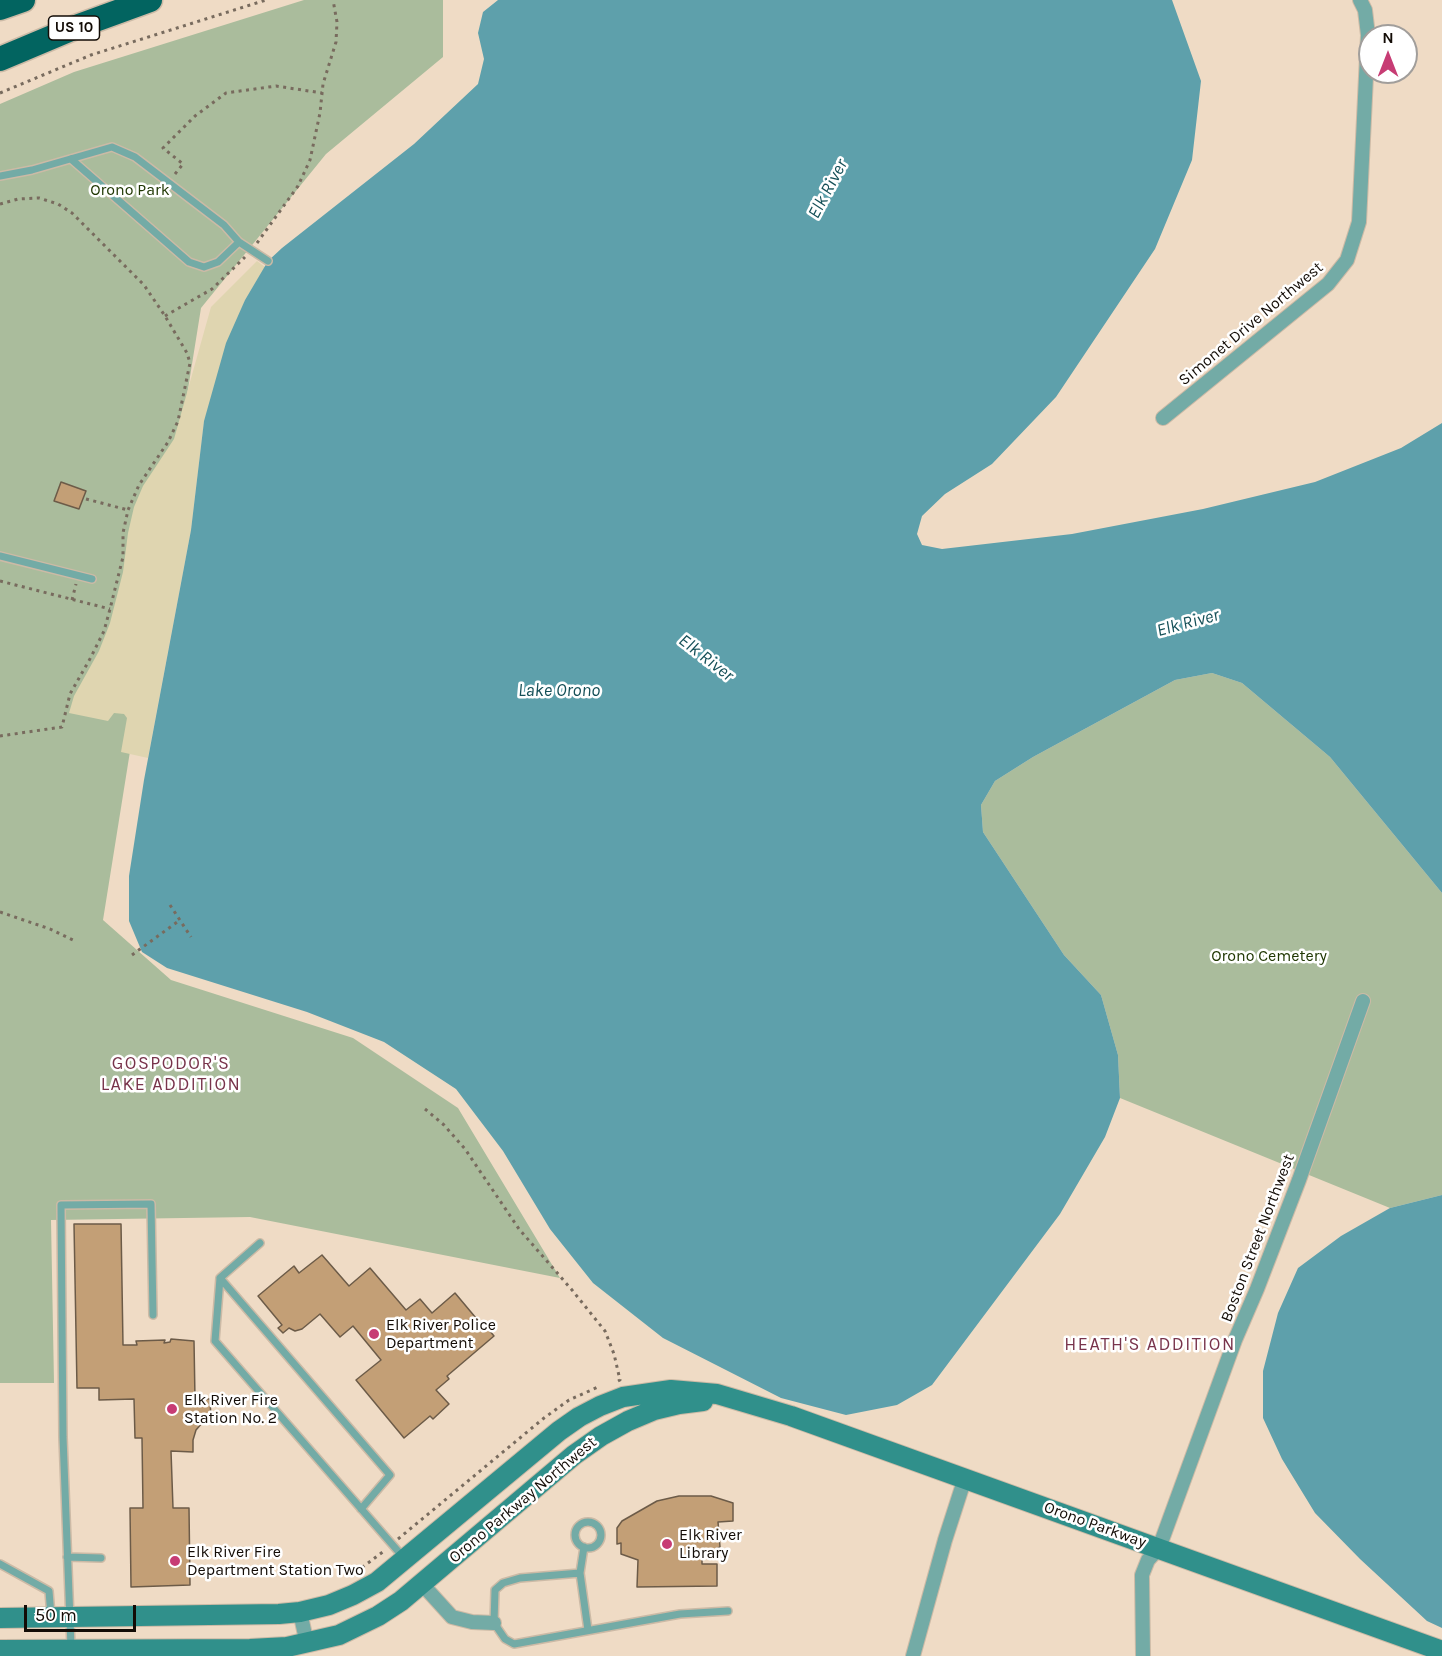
<!DOCTYPE html>
<style>
body{margin:0}
#map{position:relative;width:1442px;height:1656px;overflow:hidden;background:#efdbc5;font-family:Karla,sans-serif}
canvas{display:block}
.north{position:absolute;left:1358px;top:24px;width:60px;height:60px;box-sizing:border-box;background:#fff;border:2px solid #a19e9b;border-radius:50%;rotate:0deg;font-size:16px;font-weight:700;line-height:24px;text-align:center;color:#130c06}
.north::after{content:'';display:block;margin:auto;width:21px;height:27px;background:#c73c74;clip-path:polygon(50% 0,100% 100%,50% 72%,0 100%)}
.scale{position:absolute;left:24px;top:1605px;width:112px;height:27px;box-sizing:border-box;border:3px solid #130c06;border-top:0;padding-left:8px;font-size:18px;line-height:21px;white-space:nowrap;color:#130c06;-webkit-text-stroke:4px #fff;paint-order:stroke}
</style>
<div id="map">
<canvas width="1442" height="1656"></canvas>
<div class="north">N</div>
<div class="scale">50 m</div>
</div>
<script>
const c = document.querySelector('canvas').getContext('2d');
c.lineJoin = 'round';
function fill(path, color) { c.fillStyle = color; c.fill(path, 'evenodd'); }
const poly = rows => new Path2D(rows.map(r => 'M' + r).join(''));
function stroke(path, color, width, dash) { c.strokeStyle = color; c.lineWidth = width; c.lineCap = dash ? 'butt' : 'round'; c.setLineDash(dash || []); c.stroke(path); }
function drawText(font, color, halo, rows, align = 'center') {
  c.font = font + ' Karla,sans-serif'; c.lineWidth = 5; c.setLineDash([]); c.textBaseline = 'middle'; c.strokeStyle = halo; c.fillStyle = color; for (const [text, x, y, turn = 0] of rows) {
    c.save(); c.translate(x, y); c.rotate((+turn || 0) * Math.PI / 180); c.textAlign = isNaN(turn) ? turn : align; if (halo) c.strokeText(text, 0, 0); c.fillText(text, 0, 0); c.restore();
  }
}
fill(poly([
 [304,0,443,0,443,57,326,154,201,308,103,920,171,980,353,1038,458,1108,560,1278,250,1217,51,1220,54,1383,0,1383,0,104,74,72],
 [1212,673,1242,683,1330,757,1442,893,1442,1195,1390,1208,1120,1098,1118,1055,1101,995,1064,955,983,832,981,805,995,781,1033,757,1175,680]
]), '#aabc9c');
fill(poly([
 [257,261,265,267,245,300,204,421,191,530,148,758,121,752,127,718,124,714,114,713,108,721,69,713,74,696,99,651,110,623,123,572,128,533,134,507,143,486,174,439,211,307]
]), '#dfd5b0');
fill(poly([
 [498,0,1172,0,1201,81,1192,160,1155,249,1056,397,992,464,945,494,922,516,917,534,922,545,942,549,1072,534,1203,509,1315,482,1401,448,1442,423,1442,893,1330,757,1242,683,1212,673,1175,680,1033,757,995,781,981,805,983,832,1064,955,1101,995,1118,1055,1120,1098,1105,1137,1060,1214,932,1385,897,1405,846,1415,781,1398,663,1338,593,1283,550,1229,503,1151,456,1089,384,1042,307,1012,167,968,142,952,129,921,129,876,144,780,191,530,204,421,226,343,245,300,268,261,282,248,414,144,478,84,484,59,478,33,483,12],
 [1442,1195,1442,1628,1427,1621,1360,1559,1315,1513,1282,1459,1263,1418,1263,1371,1278,1313,1298,1268,1341,1236,1390,1208]
]), '#5ea0ab');
const building = poly([
 [61,482,86,491,79,509,54,501,61,482],
 [74,1224,121,1224,123,1345,137,1345,136,1341,165,1340,164,1343,170,1342,171,1339,194,1341,195,1399,210,1399,211,1419,203,1422,196,1430,193,1440,193,1452,171,1451,173,1508,189,1508,190,1585,131,1587,130,1508,143,1508,142,1438,135,1438,134,1399,99,1400,99,1388,77,1388,74,1224],
 [322,1255,349,1286,370,1268,406,1310,420,1299,432,1313,455,1293,481,1324,483,1323,494,1336,447,1376,449,1379,436,1390,449,1404,433,1419,430,1416,404,1438,356,1380,381,1360,353,1326,340,1337,320,1314,302,1329,295,1331,289,1328,283,1333,278,1328,282,1325,258,1296,294,1266,299,1273,322,1255],
 [679,1496,711,1496,733,1503,733,1521,718,1522,720,1547,702,1557,702,1564,717,1564,717,1586,637,1587,638,1560,621,1554,621,1543,617,1544,617,1528,622,1521,657,1501,679,1496]
]);
fill(building, '#c39f76');
stroke(building, '#6c5b48', 1.5);
const lane = poly([
 [0,176,32,170,112,147,135,157,224,225,239,242,218,262,204,267,189,262,71,159],
 [239,242,268,261],
 [0,556,92,579],
 [260,1243,220,1278,215,1341,404,1558],
 [220,1278,390,1475,361,1509],
 '575 1535a13 13 0 1 1 26 0a13 13 0 1 1-26 0Z',
 [584,1547,580,1573,588,1630],
 [67,1557,101,1558],
 [0,1564,49,1591,51,1616],
 [580,1573,520,1578,503,1583,495,1590,494,1623,505,1639,514,1644,680,1614,728,1611],
 [71,1647,63,1437,61,1205,151,1204,153,1315]
]);
const street = poly([
 [1163,418,1328,284,1347,260,1359,222,1368,35,1365,10,1360,0],
 [422,1584,452,1617,472,1622,494,1623],
 [300,1612,307,1644],
 [913,1656,945,1540,965,1478],
 [1143,1656,1142,1575,1148,1560,1159,1548,1235,1340,1257,1289,1299,1180,1363,1001]
]);
const secondary = poly([
 [0,1618,279,1614,300,1612,329,1605,353,1595,377,1582,559,1431,579,1417,600,1406,623,1397,671,1390,717,1394,791,1416,1442,1651],
 [0,1650,250,1649,287,1647,339,1635,378,1616,401,1601,574,1455,601,1436,628,1421,654,1410,679,1404,703,1401]
]);
const highway = poly([
 [0,8,23,0],
 [0,59,76,27,150,0]
]);
stroke(lane, '#ccbaa6', 10);
stroke(street, '#ccbaa6', 16);
stroke(secondary, '#ccbaa6', 22);
stroke(highway, '#ccbaa6', 27);
stroke(poly([
 [0,93,91,55,266,0],
 [175,174,183,164,163,148,195,116,226,93,276,86,322,93],
 [0,204,18,199,39,198,58,204,72,213,144,285,165,316,187,353,190,363,178,421,168,442,139,485,128,510,123,533,123,557,110,609,104,631,91,657,70,694,62,727,0,736],
 [257,243,298,186,310,160,320,113,323,84,336,42,337,22,333,0],
 [165,316,212,289,245,257],
 [86,499,128,510],
 [0,581,110,609],
 [72,600,76,584],
 [170,905,191,937],
 [0,912,50,929,75,941],
 [132,955,180,920],
 [425,1109,444,1125,465,1149,519,1229,572,1290,605,1331,614,1354,620,1380,618,1381],
 [398,1539,544,1418,569,1400,598,1387],
 [356,1572,384,1551]
]), '#786b5e', 3, [3, 4.5]);
stroke(lane, '#73aba6', 7);
stroke(street, '#73aba6', 14);
stroke(secondary, '#30908b', 20);
stroke(highway, '#026460', 24);
for (const [x, y, r, color] of [
 [374,1334,6,"#c73c74"],
 [172,1409,6,"#c73c74"],
 [667,1544,6,"#c73c74"],
 [175,1561,6,"#c73c74"]
]) { const dot = new Path2D(); dot.arc(x, y, r, 0, 2 * Math.PI); c.fillStyle = color; c.fill(dot); stroke(dot, '#fff', 2); }
for (const [x, y, w] of [
 [74,28,51]
]) { const box = new Path2D(); box.roundRect(x - w / 2, y - 12, w, 24, 4.5); c.fillStyle = '#fff'; c.fill(box); stroke(box, '#130c06', 1.5); }
drawText('bold 15px', '#130c06', null, [
 ["US 10",74,28]
]);
drawText('16px', '#213804', '#fff', [
 ["Orono Park",130,190],
 ["Orono Cemetery",1269,956]
]);
drawText('16px', '#130c06', '#fff', [
 ["Simonet Drive Northwest",1251,324,-40],
 ["Boston Street Northwest",1258,1238,-69],
 ["Orono Parkway Northwest",523,1500,-40],
 ["Orono Parkway",1095,1525,20]
]);
drawText('16px', '#130c06', '#fff', [
 ["Elk River Police",386,1325],
 ["Department",386,1343],
 ["Elk River Fire",184,1400],
 ["Station No. 2",184,1418],
 ["Elk River",679,1535],
 ["Library",679,1553],
 ["Elk River Fire",187,1552],
 ["Department Station Two",187,1570]
], 'left');
drawText('italic 18px', '#144f57', '#fff', [
 ["Elk River",828,189,-62],
 ["Elk River",1188,623,-15],
 ["Elk River",706,658,38],
 ["Lake Orono",559,691]
]);
c.letterSpacing = '1.5px';
drawText('18px', '#78334b', '#fff', [
 ["GOSPODOR'S",171,1064],
 ["LAKE ADDITION",171,1085],
 ["HEATH'S ADDITION",1150,1345]
]);
c.letterSpacing = '0px';
</script>
